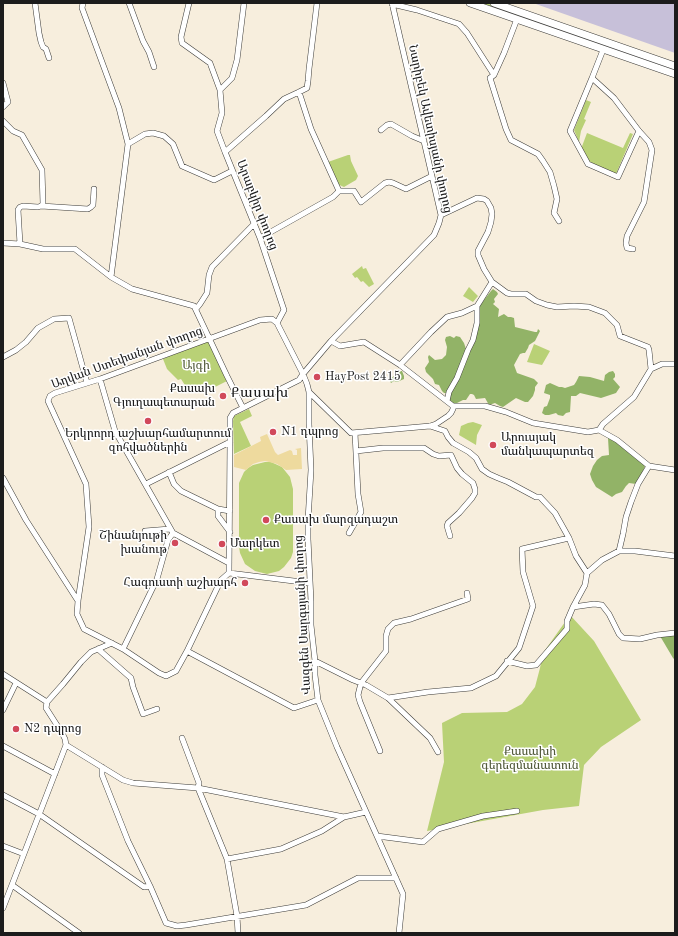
<!DOCTYPE html>
<meta charset="utf-8">
<style>
body{margin:0}
#map{position:relative;width:678px;height:936px;overflow:hidden;background:#f7eedd;font-family:"Old Standard TT",serif}
canvas{display:block}
.frame{position:absolute;inset:0;border:4px solid #1c1c1c;pointer-events:none}
</style>
<div id="map">
<canvas width="678" height="936"></canvas>
<div class="frame"></div>
</div>
<script>
const c = document.querySelector('canvas').getContext('2d');
c.lineJoin = 'round';
function fill(path, color) { c.fillStyle = color; c.fill(path, 'evenodd'); }
const poly = rows => new Path2D(rows.map(r => 'M' + r).join(''));
function stroke(path, color, width, dash) { c.strokeStyle = color; c.lineWidth = width; c.lineCap = dash ? 'butt' : 'round'; c.setLineDash(dash || []); c.stroke(path); }
function drawText(font, color, halo, rows, align = 'center') {
  c.font = font + ' "Old Standard TT","Noto Serif Armenian",serif'; c.lineWidth = 3; c.setLineDash([]); c.textBaseline = 'middle'; c.strokeStyle = halo; c.fillStyle = color; for (const [text, x, y, turn = 0] of rows) {
    c.save(); c.translate(x, y); c.rotate((+turn || 0) * Math.PI / 180); c.textAlign = isNaN(turn) ? turn : align; if (halo) c.strokeText(text, 0, 0); c.fillText(text, 0, 0); c.restore();
  }
}
fill(poly([
 [533,3,675,3,675,53]
]), '#c7c0d9');
fill(poly([
 [476,3,486,3,599,42,600,44,599,45],
 [586,100,591,102,584,119,586,120,581,131,579,142,574,130],
 [587,133,623,148,630,133,633,134,616,174,588,161,581,149],
 [348,155,350,155,351,161,358,176,356,180,344,187,337,184,328,162],
 [362,266,363,269,366,268,374,284,369,287,363,281,361,282,357,277,355,278,352,274],
 [469,287,478,296,473,302,463,296],
 [208,339,227,381,209,390,205,383,188,390,181,379,178,380,167,369,163,359],
 [534,344,550,351,542,365,527,362],
 [249,409,252,416,240,422,251,446,234,454,233,421,234,416],
 [473,422,482,425,477,435,476,445,459,435,461,426,468,423],
 [265,462,271,462,282,467,290,477,293,489,293,552,291,558,284,567,279,571,267,574,255,571,245,564,240,553,239,547,239,483,244,472,248,468,253,465],
 [570,615,594,641,641,720,601,747,584,765,579,806,543,810,427,831,444,762,442,723,462,713,507,712,522,704,535,687,540,668,543,653]
]), '#b9d176');
fill(poly([
 [493,289,497,292,498,294,494,299,495,302,493,304,499,309,498,317,504,314,508,317,511,317,514,318,515,327,535,332,537,332,538,329,540,331,535,341,529,345,528,348,525,353,523,353,520,354,514,365,517,373,534,379,538,383,535,387,535,390,533,396,528,402,525,402,516,398,503,407,500,406,495,403,489,405,485,398,476,399,474,395,472,394,470,394,466,400,463,400,455,404,452,403,450,401,446,393,444,393,442,391,439,385,435,384,433,379,426,372,425,368,429,362,428,357,429,355,435,360,442,359,446,355,447,347,445,340,446,337,450,336,454,338,456,336,460,337,464,343,466,349,473,342,478,321,480,305,491,291],
 [397,371,402,371,404,376,404,379,397,382,394,381,391,383,389,379,396,375],
 [613,371,615,374,615,377,613,379,620,387,616,393,601,398,580,393,576,396,571,396,570,412,566,413,563,416,558,415,556,413,549,415,545,415,542,413,544,407,547,406,550,398,550,395,544,393,546,385,550,383,559,387,562,387,565,388,574,385,576,382,579,376,590,377,604,381,605,375,609,372],
 [608,438,611,438,622,445,645,466,641,476,636,484,629,483,626,486,622,492,616,494,612,497,596,487,592,480,590,474,593,466,597,460,602,456,609,455],
 [675,635,675,660,673,658,660,636]
]), '#92b367');
fill(poly([
 [267,434,275,452,278,455,290,450,292,451,293,455,297,455,297,450,295,449,301,448,302,469,286,470,277,464,265,461,259,462,253,464,246,470,234,467,234,455,261,441,260,437]
]), '#eeda9e');
const minor = poly([
 [35,3,39,33,41,42,43,47,46,49,49,58],
 [83,3,82,8,119,108,128,144,111,277],
 [129,3,143,41,149,52,154,67],
 [189,3,181,37,182,43,210,63,220,90],
 [392,3,441,215,439,223,434,235,331,341,303,374,299,380,233,413,230,418,230,442,229,573,221,580,187,651,176,671,166,676,159,673,123,649,84,629,77,614,78,601,89,527,86,484,48,401,50,396,55,393,100,379,260,320,272,319,277,323,303,374,307,384,309,392,309,424,311,470,308,520,308,539,311,601,311,625,315,661,315,675,318,700,337,747,403,894,399,933],
 [392,4,417,10,459,24,467,33,494,75],
 [517,19,504,53,494,75,490,78,506,129,511,140,538,154,543,161,550,172,554,186,557,199,554,213,559,221],
 [603,50,592,78,614,98,639,131,649,142,652,150,644,202,627,236,626,243,627,248,633,249],
 [592,78,570,131,588,164,618,177,639,131],
 [3,83,8,102,3,107],
 [299,92,311,129,339,191],
 [3,121,13,131,22,135,42,170,43,204,41,206,38,207,23,206,20,207,18,210,20,244],
 [381,130,387,125,391,124,412,136,424,141],
 [128,144,145,134,153,133,164,136,173,144,182,166,214,180,232,171],
 [225,152,217,131,222,113,220,90,232,78,237,60,244,3],
 [41,206,88,209,91,207,93,205,94,189],
 [260,238,333,197,339,191,354,191,361,202,385,183,389,182,393,183,406,189,432,176],
 [3,243,20,244,43,249,75,249,111,277,132,289,194,306,227,376,243,408],
 [492,282,507,293,511,294,526,294,536,301,547,305,557,307,574,306,589,307,605,313,617,325,620,336,648,347,649,350,651,369,634,397,626,404,603,424,599,430],
 [196,309,200,304,207,293,209,275,212,267,254,224],
 [277,323,284,310,260,238,225,152,266,116,284,99,299,92,307,88,308,81,309,69,317,3],
 [331,341,340,346,364,342,400,365,453,406],
 [3,357,16,350,26,342,38,328,54,319,69,318,87,383],
 [400,365,431,332,447,317,462,313,477,306,492,282,484,269,478,255,478,251,488,232,491,222,492,214,491,208,487,201,484,199,477,198,441,215],
 [651,369,662,364,675,364],
 [100,379,115,431,173,533],
 [309,392,351,433,430,426,436,424,448,416,451,413,453,409,453,406],
 [447,401,449,392,457,378,468,350,473,340,477,323,477,306],
 [453,406,485,406,506,412,533,423,588,432,599,430],
 [430,426,445,431,448,437,453,443,469,452,476,458,482,469,489,474,498,478,508,482,536,497,540,497,555,513,569,538,576,556,587,573],
 [599,430,617,440,649,466,638,484,631,502,626,517,623,534,619,551],
 [356,451,383,448,424,448,433,454,439,456,451,455,457,468,462,474,473,483,475,489,475,493,472,498,459,513,448,523,447,526,450,536],
 [649,466,675,470],
 [169,472,174,484,181,491,218,509,230,511],
 [3,478,26,520,78,601],
 [146,484,230,442],
 [218,509,218,516,230,532],
 [145,531,170,529],
 [173,533,229,563],
 [349,533,361,512,358,494,355,433],
 [229,573,310,583],
 [573,607,594,604,602,605,609,614,619,634,623,638,640,639,657,635,675,633],
 [98,649,131,678,133,687,143,714,157,709],
 [123,649,157,579,168,540,173,533],
 [187,651,294,708,318,700],
 [315,661,353,680,366,685,388,698,430,738,438,752],
 [507,661,527,666,536,665,567,629,567,621,573,607,585,585,587,573,602,560,619,551,635,551,675,556],
 [3,674,47,702],
 [388,698,428,692,471,688,496,676,519,648,533,606,523,572,522,549,569,538],
 [47,702,63,684,81,662,91,652,112,643],
 [3,710,16,683],
 [182,738,199,783,198,788,227,859,237,916,238,933],
 [66,745,123,780,133,783,198,788,344,817,366,812],
 [3,746,55,774],
 [380,751,360,702,358,695,361,683,386,651,386,636,388,629,394,623,411,619,468,599,467,593],
 [102,767,102,775,128,841,150,886,166,923,177,926,186,925,306,905,358,878,396,878],
 [3,795,39,814,144,887,150,886],
 [377,836,423,842,438,829,483,816,517,811],
 [3,846,24,854],
 [227,859,281,849,322,831,344,817],
 [12,885,79,933],
 [3,908,66,745,65,739,62,733,46,708,47,702]
]);
const highway = poly([
 [470,3,675,74],
 [494,3,675,66]
]);
stroke(minor, '#3d3c39', 6);
stroke(highway, '#3d3c39', 8);
stroke(minor, '#fff', 5);
stroke(highway, '#fff', 7);
for (const [x, y, r, color] of [
 [317,377,4,"#d1495b"],
 [223,396,4,"#d1495b"],
 [148,421,4,"#d1495b"],
 [273,432,4,"#d1495b"],
 [493,445,4,"#d1495b"],
 [266,520,4,"#d1495b"],
 [175,543,4,"#d1495b"],
 [222,544,4,"#d1495b"],
 [245,583,4,"#d1495b"],
 [16,729,4,"#d1495b"]
]) { const dot = new Path2D(); dot.arc(x, y, r, 0, 2 * Math.PI); c.fillStyle = color; c.fill(dot); stroke(dot, '#fff', 1.5); }
drawText('12px', '#1c1c1c', '#fff', [
 ["Նարիբեկ Ավետիսյանի փողոց",430,129,78],
 ["Արաբկիր փողոց",257,205,69],
 ["Աղվան Ստեփանյան փողոց",127,358,-20],
 ["Վազգեն Սարգսյանի փողոց",303,615,-93]
]);
drawText('12px', '#535b3c', '#fff', [
 ["Այգի",196,366],
 ["Քասախի",530,752],
 ["գերեզմանատուն",530,766]
]);
drawText('12px', '#1c1c1c', '#fff', [
 ["HayPost 2415",325,377],
 ["Քասախ",215,389,"right"],
 ["Գյուղապետարան",215,403,"right"],
 ["N1 դպրոց",281,432],
 ["Երկրորդ աշխարհամարտում",148,434,"center"],
 ["զոհվածներին",148,448,"center"],
 ["Արուսյակ",501,438],
 ["մանկապարտեզ",501,452],
 ["Քասախ մարզադաշտ",274,520],
 ["Շինանյութի",167,536,"right"],
 ["խանութ",167,550,"right"],
 ["Մարկետ",230,544],
 ["Հագուստի աշխարհ",237,583,"right"],
 ["N2 դպրոց",24,729]
], 'left');
c.letterSpacing = '1px';
drawText('14px', '#1c1c1c', '#fff', [
 ["Քասախ",260,393]
]);
c.letterSpacing = '0px';
</script>
